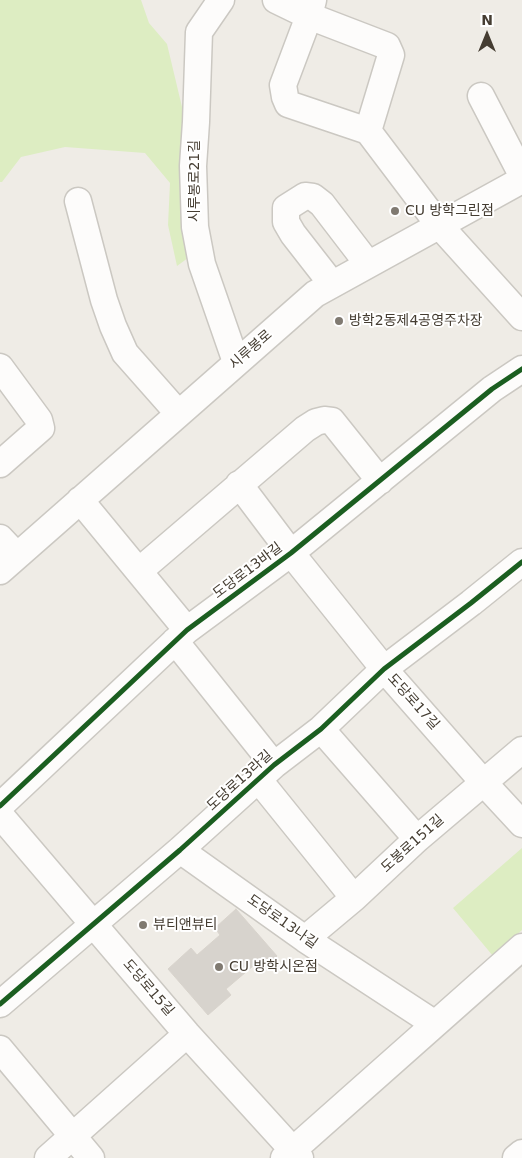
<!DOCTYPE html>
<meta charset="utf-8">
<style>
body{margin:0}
#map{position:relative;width:522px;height:1158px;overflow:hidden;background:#efece6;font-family:"DejaVu Sans",sans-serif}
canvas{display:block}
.north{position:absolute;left:462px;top:10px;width:50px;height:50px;-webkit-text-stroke:4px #fff;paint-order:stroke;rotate:0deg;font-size:14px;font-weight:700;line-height:20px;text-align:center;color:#453d32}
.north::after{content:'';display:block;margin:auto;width:18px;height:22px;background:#453d32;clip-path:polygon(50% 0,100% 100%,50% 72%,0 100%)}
</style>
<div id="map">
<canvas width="522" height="1158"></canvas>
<div class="north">N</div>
</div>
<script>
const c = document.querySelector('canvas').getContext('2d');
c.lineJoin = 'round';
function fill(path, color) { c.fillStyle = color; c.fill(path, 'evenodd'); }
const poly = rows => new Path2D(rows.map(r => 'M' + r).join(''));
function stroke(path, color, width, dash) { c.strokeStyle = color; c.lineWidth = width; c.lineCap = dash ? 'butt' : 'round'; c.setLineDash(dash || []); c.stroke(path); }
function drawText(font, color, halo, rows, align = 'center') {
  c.font = font + ' "DejaVu Sans","Noto Sans KR",sans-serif'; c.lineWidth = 4; c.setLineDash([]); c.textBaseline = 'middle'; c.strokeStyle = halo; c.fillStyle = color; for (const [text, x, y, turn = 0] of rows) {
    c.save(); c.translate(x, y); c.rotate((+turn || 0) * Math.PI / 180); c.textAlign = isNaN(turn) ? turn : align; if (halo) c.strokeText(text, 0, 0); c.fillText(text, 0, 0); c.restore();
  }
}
fill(poly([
 [0,0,141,0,149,23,167,44,182,107,187,164,192,255,177,266,168,225,170,183,145,153,65,147,21,157,2,182,0,182],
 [522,848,522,930,493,956,453,908]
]), '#ddedc2');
const building = poly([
 [236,909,277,956,259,973,253,966,226,989,231,995,208,1015,168,969,191,948,197,955,220,935,215,928,236,909]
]);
fill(building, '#d7d3cd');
stroke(building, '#d8d3cc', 1);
const minor = poly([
 [221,0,199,32,196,122,193,166,195,227,202,264,236,362],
 [276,0,309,16,387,46,391,55,368,131,288,104,285,97,283,85,309,16,313,0],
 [481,96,522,175],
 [368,131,439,225,522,317],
 [78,201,104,300,113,326,125,353,178,413],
 [332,284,293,234,286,222,286,208,305,196,313,197,322,204,368,264],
 [0,367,39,420,41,428,0,464],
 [239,484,291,553,384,669,484,783,522,824],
 [80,500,187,630],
 [0,538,17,556],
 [0,571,315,294,522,180],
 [139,571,305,429,316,422,324,420,332,421,380,481],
 [175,641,274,765],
 [321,729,417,839],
 [258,779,354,898],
 [0,806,187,630,291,553,492,389,522,369],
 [0,815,187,1034,300,1158],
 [180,850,305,939,435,1024],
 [305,939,354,898,417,839,522,750],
 [0,1004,180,850,274,765,321,729,384,669,471,603,522,562],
 [0,1049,91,1158],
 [48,1158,187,1034],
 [284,1158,522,947],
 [516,1158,522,1153]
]);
stroke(minor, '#cbc8c2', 29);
stroke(minor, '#fdfcfb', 26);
stroke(poly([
 [0,806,187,630,291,553,492,389,522,369],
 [0,1004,180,850,274,765,321,729,384,669,471,603,522,562]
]), '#1b5e20', 5);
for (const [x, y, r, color] of [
 [395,211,5,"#807a71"],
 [339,321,5,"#807a71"],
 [143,925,5,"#807a71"],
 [219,967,5,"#807a71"]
]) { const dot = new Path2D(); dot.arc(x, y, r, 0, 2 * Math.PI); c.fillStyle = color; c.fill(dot); stroke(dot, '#fff', 2); }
drawText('14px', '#453d32', '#fff', [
 ["시루봉로21길",195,181,-90],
 ["시루봉로",251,350,-41],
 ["도당로13바길",248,571,-37],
 ["도당로17길",413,702,48],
 ["도당로13라길",240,781,-42],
 ["도봉로151길",413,844,-42],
 ["도당로13나길",282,922,35],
 ["도당로15길",148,988,49]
]);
drawText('14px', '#453d32', '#fff', [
 ["CU 방학그린점",405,211],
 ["방학2동제4공영주차장",349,321],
 ["뷰티앤뷰티",153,925],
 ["CU 방학시온점",229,967]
], 'left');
</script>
